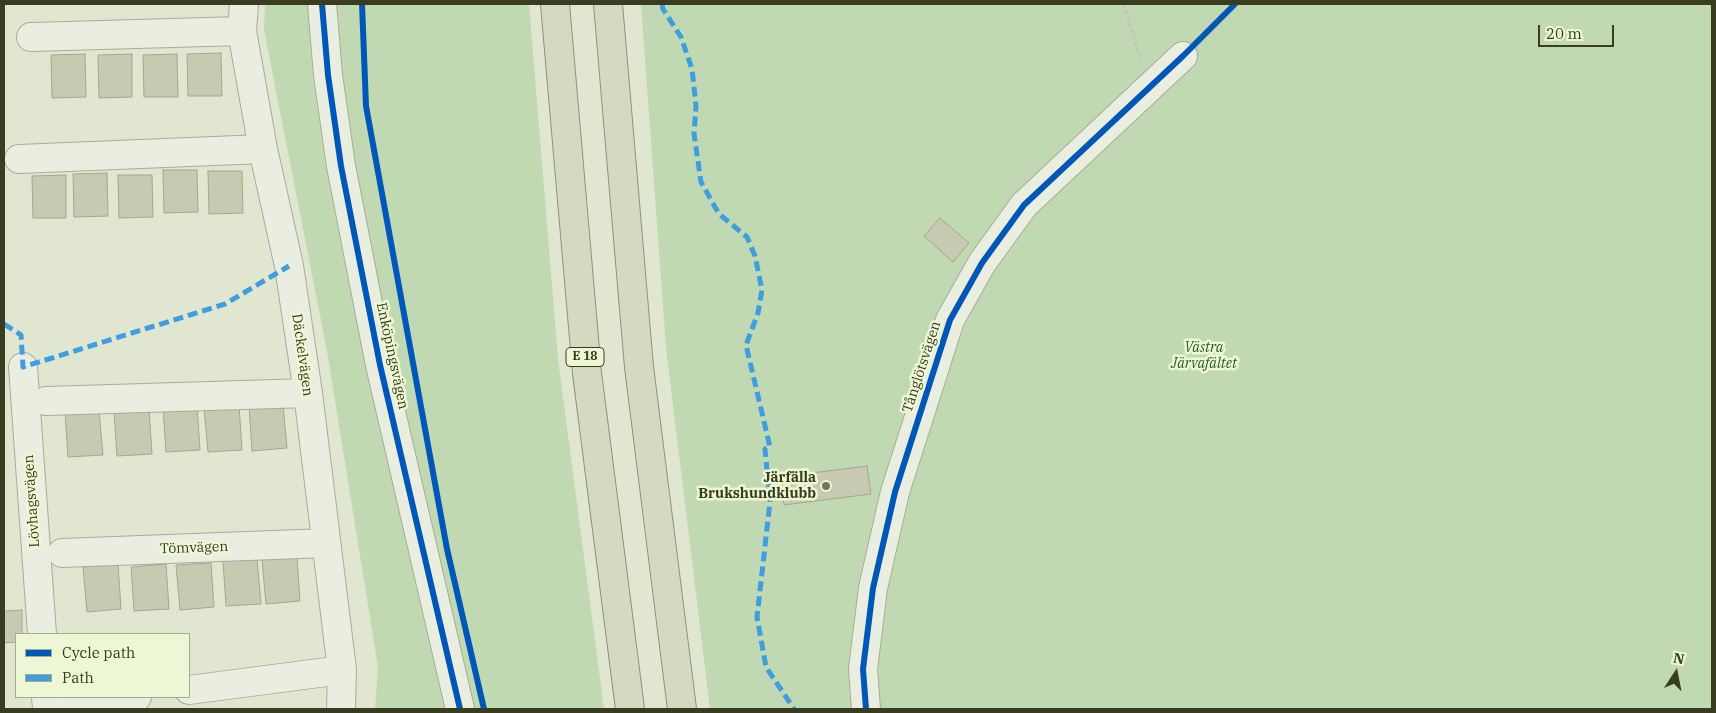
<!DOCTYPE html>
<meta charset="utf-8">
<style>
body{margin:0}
#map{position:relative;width:1716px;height:713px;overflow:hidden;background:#e0e6d0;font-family:"IBM Plex Serif",serif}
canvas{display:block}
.frame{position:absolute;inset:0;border:5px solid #393c1f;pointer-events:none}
.legend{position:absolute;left:15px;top:633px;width:175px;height:65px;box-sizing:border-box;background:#edf7d6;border:1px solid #a5ac8d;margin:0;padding:6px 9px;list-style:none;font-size:15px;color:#393c1f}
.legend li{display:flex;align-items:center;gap:10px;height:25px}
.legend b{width:25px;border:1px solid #a5ac8d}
.north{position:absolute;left:1651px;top:648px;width:50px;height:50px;-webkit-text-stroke:4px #edf7d6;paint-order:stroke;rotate:11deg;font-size:14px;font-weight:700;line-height:20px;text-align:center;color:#393c1f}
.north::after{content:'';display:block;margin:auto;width:18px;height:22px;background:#393c1f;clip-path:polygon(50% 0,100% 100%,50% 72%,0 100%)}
.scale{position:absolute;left:1538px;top:25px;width:76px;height:22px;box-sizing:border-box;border:2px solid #393c1f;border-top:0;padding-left:6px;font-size:15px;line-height:18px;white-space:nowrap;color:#393c1f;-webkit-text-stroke:4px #edf7d6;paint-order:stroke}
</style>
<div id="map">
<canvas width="1716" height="713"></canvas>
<div class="frame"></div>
<ul class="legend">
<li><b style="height:6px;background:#0057b8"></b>Cycle path</li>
<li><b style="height:6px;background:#3e9ee0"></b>Path</li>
</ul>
<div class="north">N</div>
<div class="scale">20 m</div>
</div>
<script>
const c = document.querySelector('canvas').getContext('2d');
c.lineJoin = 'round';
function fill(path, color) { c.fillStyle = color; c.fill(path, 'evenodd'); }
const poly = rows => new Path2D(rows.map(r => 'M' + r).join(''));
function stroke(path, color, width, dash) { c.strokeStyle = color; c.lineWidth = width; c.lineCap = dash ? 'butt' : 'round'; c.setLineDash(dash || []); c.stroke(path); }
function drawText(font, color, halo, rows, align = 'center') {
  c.font = font + ' "IBM Plex Serif",serif'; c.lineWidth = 5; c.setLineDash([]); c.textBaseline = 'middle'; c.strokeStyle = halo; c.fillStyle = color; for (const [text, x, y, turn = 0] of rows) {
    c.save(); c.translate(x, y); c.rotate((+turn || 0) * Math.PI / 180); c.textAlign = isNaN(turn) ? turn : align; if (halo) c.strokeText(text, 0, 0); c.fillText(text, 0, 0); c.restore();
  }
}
fill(poly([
 [265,4,529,4,558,359,604,709,375,709,378,667,327,351,264,30],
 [641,4,1712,4,1712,709,710,709,666,348]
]), '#c1d9b2');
const building = poly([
 [221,53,222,96,188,96,187,54,221,53],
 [85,54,86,97,52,98,51,55,85,54],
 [132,54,132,97,99,98,98,55,132,54],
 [177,54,178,97,144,97,143,55,177,54],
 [163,170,197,170,198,212,164,213,163,170],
 [208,171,242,171,243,213,209,214,208,171],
 [107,173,108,216,74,217,73,174,107,173],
 [66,175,66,218,33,218,32,176,66,175],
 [118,175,152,175,153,217,119,218,118,175],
 [940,218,969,243,953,262,924,236,940,218],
 [283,404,287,448,252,451,249,406,283,404],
 [197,405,200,450,166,452,163,408,197,405],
 [239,405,242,450,208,452,204,408,239,405],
 [149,409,152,454,117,456,114,412,149,409],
 [99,410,103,455,68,457,65,412,99,410],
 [867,466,871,494,784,505,780,477,867,466],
 [297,557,300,601,266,604,262,560,297,557],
 [257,559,261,604,226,606,223,561,257,559],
 [211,563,214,607,180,610,176,565,211,563],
 [118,564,121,609,87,612,83,567,118,564],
 [166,564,169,609,134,611,131,567,166,564],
 [22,610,22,634,16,634,16,642,4,643,4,611,22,610]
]);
fill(building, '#c7cab0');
stroke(building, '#a4a78f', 1);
const minor = poly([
 [244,4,242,31,263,149,289,266,308,393,342,670,341,709],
 [322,4,328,75,341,166,380,365,460,709],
 [31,37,242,31],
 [19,159,263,149],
 [23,367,42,634],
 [46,401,308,393],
 [62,553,326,543],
 [189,690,342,670],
 [46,697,47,709],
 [70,709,84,704,137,697],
 [866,709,863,669,873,588,895,492,950,320,982,263,1024,205,1183,56]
]);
const highway = poly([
 [555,4,587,373,630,709],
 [608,4,639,367,682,709]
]);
stroke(minor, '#a8ac98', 30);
stroke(highway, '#8e917f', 30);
stroke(poly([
 [1124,4,1141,61]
]), '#c3c7b8', 3, [4, 2.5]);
stroke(minor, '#eaeee1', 28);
stroke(highway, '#d4dac0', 28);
stroke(poly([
 [662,4,663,9,681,37,692,69,696,106,694,134,701,182,719,214,747,237,755,256,762,290,758,313,746,345,770,447,765,449,770,502,757,617,766,667,794,709],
 [4,324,21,335,23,367,225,304,289,266]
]), '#3e9ee0', 5, [10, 5]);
stroke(poly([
 [322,4,328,75,341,166,380,365,460,709],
 [362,4,366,106,447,549,484,709],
 [866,709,863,669,873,588,895,492,950,320,982,263,1024,205,1183,56,1235,4]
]), '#0057b8', 6);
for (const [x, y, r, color] of [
 [826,486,5,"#73785d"]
]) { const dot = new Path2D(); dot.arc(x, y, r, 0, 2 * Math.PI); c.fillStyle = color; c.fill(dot); stroke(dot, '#edf7d6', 2); }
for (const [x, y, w] of [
 [585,357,38]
]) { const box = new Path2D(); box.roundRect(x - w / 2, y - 9.5, w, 19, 4); c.fillStyle = '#edf7d6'; c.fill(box); stroke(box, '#393c1f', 1); }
drawText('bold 12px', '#393c1f', null, [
 ["E 18",585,357]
]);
drawText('italic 14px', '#2d5925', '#edf7d6', [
 ["Västra",1204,348],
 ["Järvafältet",1204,364]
]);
drawText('14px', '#393c1f', '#edf7d6', [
 ["Däckelvägen",302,355,82],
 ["Enköpingsvägen",392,356,78],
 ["Tånglötsvägen",922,367,-72],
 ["Lövhagsvägen",32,501,-94],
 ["Tömvägen",194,548,-2]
]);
drawText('bold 14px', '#393c1f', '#edf7d6', [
 ["Järfälla",816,478],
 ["Brukshundklubb",816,494]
], 'right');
</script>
